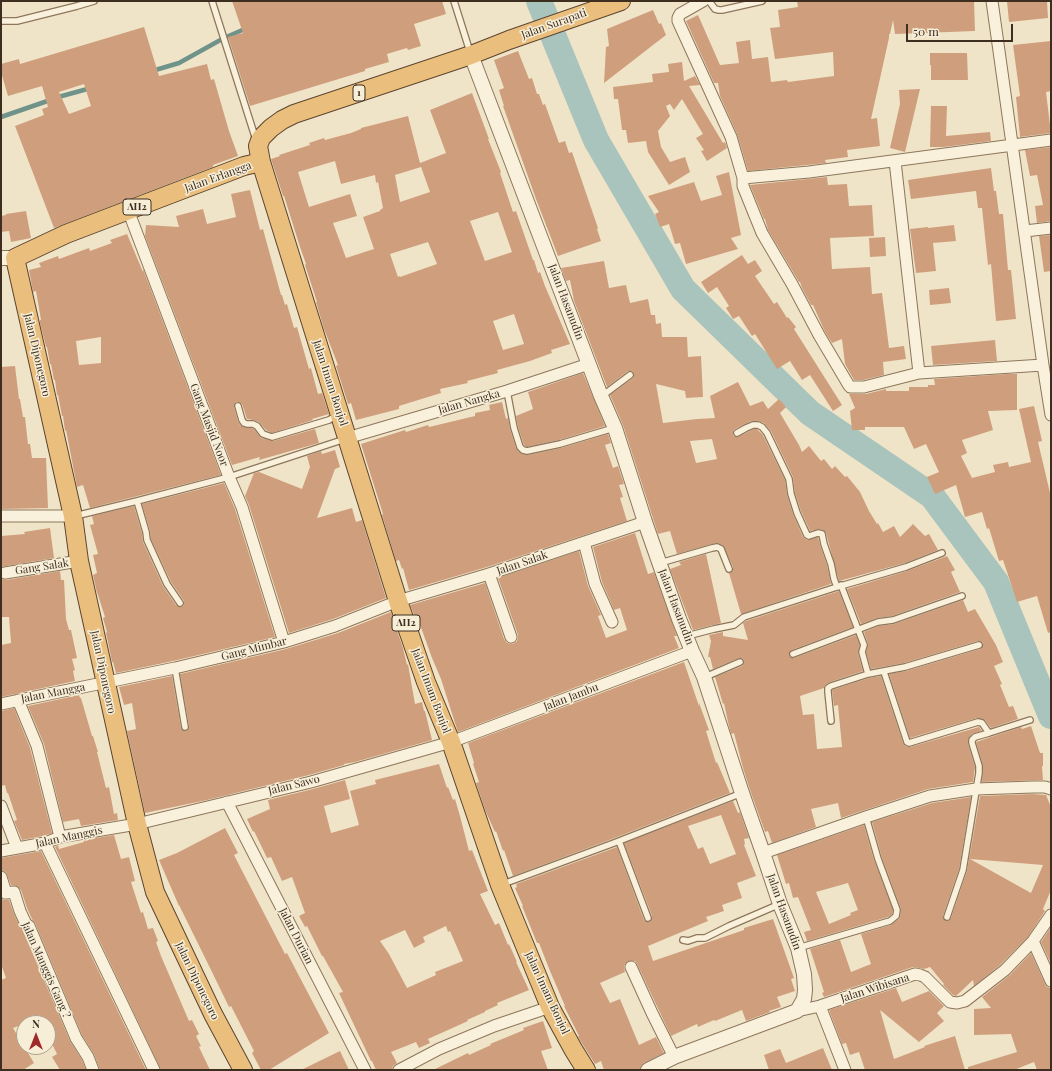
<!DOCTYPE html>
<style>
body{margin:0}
#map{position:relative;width:1052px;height:1071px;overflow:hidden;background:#f0e4c8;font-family:"Playfair Display",serif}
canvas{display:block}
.frame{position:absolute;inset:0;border:2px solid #3d2e20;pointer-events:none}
.north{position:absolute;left:16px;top:1015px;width:40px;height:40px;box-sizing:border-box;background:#f7eed8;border:1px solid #ada18e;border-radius:50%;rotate:0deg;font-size:11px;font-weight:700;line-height:16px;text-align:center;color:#3d2e20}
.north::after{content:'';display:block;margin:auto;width:14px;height:18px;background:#9e2a2b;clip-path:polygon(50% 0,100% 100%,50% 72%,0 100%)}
.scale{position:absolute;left:906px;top:24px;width:107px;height:18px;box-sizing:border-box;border:2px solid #3d2e20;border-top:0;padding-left:5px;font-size:12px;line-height:14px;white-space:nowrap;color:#3d2e20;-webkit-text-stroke:3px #f7eed8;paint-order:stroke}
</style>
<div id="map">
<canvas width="1052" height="1071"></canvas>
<div class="frame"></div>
<div class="north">N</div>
<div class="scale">50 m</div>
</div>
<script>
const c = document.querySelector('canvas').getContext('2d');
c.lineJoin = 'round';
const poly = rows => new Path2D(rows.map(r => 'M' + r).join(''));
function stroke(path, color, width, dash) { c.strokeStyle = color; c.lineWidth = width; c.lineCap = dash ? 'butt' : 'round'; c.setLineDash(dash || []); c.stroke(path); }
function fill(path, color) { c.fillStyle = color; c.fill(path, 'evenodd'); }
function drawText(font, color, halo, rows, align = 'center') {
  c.font = font + ' "Playfair Display",serif'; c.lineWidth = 3; c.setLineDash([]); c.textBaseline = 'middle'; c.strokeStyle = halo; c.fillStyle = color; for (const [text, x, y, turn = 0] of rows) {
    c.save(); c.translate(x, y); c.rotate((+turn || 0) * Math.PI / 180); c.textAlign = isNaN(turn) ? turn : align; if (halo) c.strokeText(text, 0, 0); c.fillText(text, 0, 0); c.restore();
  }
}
stroke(poly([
 [152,71,179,63,224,38,247,28],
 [1,117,62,96,91,88]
]), '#6f938a', 4.5);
stroke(poly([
 [539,1,596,140,683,289,810,413,932,496,996,582,1051,716]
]), '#a9c4bc', 26);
fill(poly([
 [232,1,442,1,446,14,414,24,421,46,408,50,407,48,387,54,389,62,365,69,365,71,250,106,228,37,243,33],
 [797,1,974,1,975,31,895,34,893,20,890,34,889,34,889,38,871,119,877,118,880,146,847,150,848,157,825,160,826,163,748,171,737,134,720,96,718,83,714,83,686,21,698,15,720,65,739,63,736,42,750,40,752,59,768,57,771,82,787,80,788,82,834,76,833,52,775,59,770,28,780,27,778,10,798,7],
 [1007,1,1047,1,1048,18,1009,22],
 [653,10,659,24,661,23,666,35,604,83,606,47,609,46,607,29],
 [144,27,159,76,207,64,211,80,214,79,229,131,238,156,213,165,213,167,54,228,15,126,44,115,42,109,48,107,42,86,8,96,1,72,1,64,19,59,20,64],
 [84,84,91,106,69,114,59,92],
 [1051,41,1051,91,1046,92,1051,133,1020,137,1016,97,1020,96,1013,45],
 [518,51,529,79,532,78,537,94,539,94,543,105,545,104,559,143,565,141,569,153,572,152,598,228,597,229,601,241,558,256,536,199,503,106,504,106,499,90,504,88,494,60],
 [930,53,967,53,968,80,931,80,931,65,930,65],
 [682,62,684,81,695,76,700,85,689,86,723,143,725,142,727,148,707,161,701,151,704,150,696,138,703,134,682,99,674,110,670,104,666,106,670,116,658,131,661,147,670,162,685,157,690,172,669,185,648,152,646,141,628,143,626,130,622,130,618,99,614,99,613,87,653,82,652,74,669,72,668,64],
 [920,89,905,152,890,148,900,104,899,90],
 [472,93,489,139,488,139,501,172,500,173,513,212,516,211,533,260,534,260,538,273,540,272,545,286,570,344,551,350,552,353,530,361,497,370,498,373,467,381,468,383,440,389,441,393,399,406,399,409,356,420,351,403,348,404,336,366,338,365,324,329,316,302,317,302,305,265,306,264,300,247,284,196,283,196,271,159,280,156,279,155,310,145,309,143,324,138,325,140,351,133,361,129,361,128,408,116,420,163,446,153,430,110],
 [335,161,341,184,375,175,376,183,378,182,383,208,380,210,380,211,363,217,374,249,346,258,333,223,357,216,350,194,309,207,298,172],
 [421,167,430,192,400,202,395,175],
 [498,212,512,252,485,261,470,221],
 [428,242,437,264,400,277,400,276,398,277,390,254],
 [514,314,524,344,503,350,493,321],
 [931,106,947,106,946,136,990,132,991,141,944,147,930,147],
 [1051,147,1051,221,1037,223,1035,206,1043,205,1037,175,1030,176,1025,150],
 [991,168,994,191,996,191,999,214,1003,214,1008,270,1011,270,1016,319,996,321,991,264,988,265,982,208,978,208,976,191,911,199,908,180],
 [729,172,741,235,731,238,738,249,686,264,680,243,675,244,669,224,660,227,655,214,659,212,648,196,694,182,701,201,722,195,716,176],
 [827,177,828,185,847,184,849,206,872,205,874,236,830,238,832,269,870,267,872,294,882,293,889,348,904,346,906,359,883,362,884,375,863,380,854,380,845,364,842,339,832,343,825,332,813,305,811,305,802,288,800,282,799,282,768,230,765,219,764,219,750,185],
 [250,190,260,230,263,229,281,295,282,295,285,305,287,304,294,328,297,327,309,369,311,368,318,394,322,393,329,414,312,419,313,420,272,433,266,430,259,422,253,420,247,419,242,404,239,402,236,402,234,405,234,407,238,421,240,425,246,428,252,428,254,429,261,438,273,441,315,429,319,443,259,460,260,457,232,465,145,236,146,225,179,227,176,216,203,209,207,224,236,217,231,194],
 [26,211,31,238,11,242,9,231,1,232,1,216,6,215,6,214],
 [954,225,956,241,933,243,936,271,916,273,910,229,928,227,928,228],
 [127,234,143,272,143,269,221,475,90,508,83,485,77,487,66,430,65,431,63,416,62,416,58,395,57,395,55,380,54,380,51,364,50,364,47,347,46,347,40,323,40,320,41,320,36,291,33,292,29,270,41,267,39,263,58,256,59,259,89,248,90,251,112,243,110,240],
 [101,337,101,363,79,365,76,341],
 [1051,235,1051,271,1044,272,1039,236],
 [885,237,886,256,870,257,869,238],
 [742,255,748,264,755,260,762,271,755,276,774,304,777,302,787,318,788,317,796,327,794,329,842,405,833,411,810,375,802,380,790,361,777,369,755,334,752,336,739,316,733,319,726,308,729,306,717,287,708,293,701,282],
 [604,261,609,288,626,285,630,303,648,299,651,315,655,315,656,324,661,323,662,337,687,337,688,357,701,356,703,397,686,398,685,391,656,384,663,423,697,419,715,418,710,396,738,382,750,406,763,401,768,409,779,399,786,407,780,413,799,445,802,452,809,446,821,461,824,459,832,469,835,466,845,477,847,476,860,492,869,511,877,524,878,523,883,532,894,526,900,537,913,524,925,536,929,534,938,550,905,563,839,581,826,533,823,530,819,529,810,531,801,511,795,493,793,477,771,431,764,423,758,421,751,421,735,429,733,431,733,435,735,437,737,437,754,429,757,429,763,435,785,480,787,495,793,514,803,537,805,539,809,540,818,537,820,545,827,565,831,584,741,614,729,573,733,571,733,567,723,546,716,543,677,554,670,531,658,534,623,425,610,395,633,378,634,374,632,371,628,371,607,387,574,301,570,280,566,281,561,268],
 [712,439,717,459,696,463,690,441],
 [949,288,951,303,930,305,929,290],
 [995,340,997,361,933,365,931,346],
 [15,366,19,399,20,399,23,417,25,417,28,444,30,444,32,458,46,458,48,508,1,509,1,367],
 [583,373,605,426,559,440,527,447,525,446,524,445,518,427,516,416,533,409,528,392],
 [1007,374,1017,374,1017,410,988,411,993,430,962,440,967,453,961,456,972,478,995,472,993,465,1008,462,1009,467,1031,462,1019,409,1034,406,1042,441,1038,442,1051,497,1051,632,1048,633,1037,596,1017,602,1003,560,999,561,989,528,987,529,982,512,965,517,956,485,935,494,927,477,939,472,926,444,914,449,904,427,865,427,865,430,852,430,850,411,855,408,849,394,866,394,886,389,886,391,909,391,909,387,928,387,928,385,935,385,934,379],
 [502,402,506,419,508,418,510,429,516,448,522,454,528,455,561,448,608,434,611,443,605,445,613,468,618,466,624,484,619,485,623,497,620,498,627,521,487,567,409,590,403,568,402,569,399,560,396,561,382,515,383,514,361,444,405,430,406,432,428,425,429,427,475,416,475,413,490,410,489,405],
 [335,450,340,467,335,469,317,518,352,508,356,522,362,520,386,598,333,619,289,633,249,505,245,496,254,473,259,472,302,489,310,467,307,456,321,451,322,454],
 [224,483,235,509,275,637,173,661,116,673,113,662,112,662,108,642,106,633,107,632,103,618,105,617,97,592,97,593,93,575,97,573,93,555,98,554,90,525,94,524,92,516,134,506,142,533,143,542,163,586,176,605,181,607,184,605,184,601,171,582,151,539,150,531,142,504],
 [50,528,54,558,1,567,1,536,25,534,24,532],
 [635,533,648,574,654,572,677,636,674,636,679,648,458,732,455,723,441,679,432,658,419,622,417,622,410,605,485,583,504,639,507,643,513,644,517,641,518,638,518,635,498,578,579,551,588,586,601,615,598,616,606,638,627,630,620,608,614,610,602,582,593,547],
 [706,554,721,623,693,630,670,569,681,565,679,562],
 [947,556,955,570,951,572,960,592,892,616,877,618,861,624,847,589,907,571],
 [60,571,61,580,64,580,66,619,69,630,71,630,77,658,72,659,75,670,73,671,75,681,1,697,1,645,11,643,9,617,1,617,1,579,6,580],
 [839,591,853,627,792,650,789,654,791,657,794,658,856,635,860,645,858,653,863,671,830,682,825,685,824,688,800,696,803,715,814,714,817,749,842,747,838,705,834,706,832,690,869,678,881,676,903,743,905,746,910,747,979,727,982,731,972,734,968,740,968,744,975,767,973,782,928,789,841,818,838,803,811,809,816,827,772,843,768,831,765,832,750,790,743,768,734,733,731,734,728,722,724,703,723,704,715,677,742,666,744,664,744,661,742,658,739,658,713,669,710,657,708,657,711,641,709,635,723,632,723,636,748,640,743,623,746,621],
 [963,600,968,612,975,609,996,645,1003,662,994,666,1002,684,1000,685,1009,707,1013,706,1018,719,991,728,985,720,977,718,910,738,889,674,906,671,980,649,983,646,983,643,980,641,978,641,904,663,871,669,866,652,868,644,864,632,879,626,894,624],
 [391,612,403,648,407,665,408,664,415,704,422,702,424,711,425,711,432,740,355,762,344,764,344,765,309,775,207,800,145,813,127,731,136,729,132,703,124,705,119,687,172,676,181,728,183,731,186,731,189,729,189,726,180,674,286,649,338,633],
 [684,662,699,706,699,703,709,730,706,731,716,763,717,762,730,793,612,839,513,876,504,850,503,851,496,831,495,832,485,810,476,783,479,782,473,764,474,763,468,743],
 [79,695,80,698,81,698,92,736,93,736,98,752,97,752,106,788,109,787,114,814,117,813,118,820,81,826,79,819,63,822,44,744,28,706],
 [14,708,30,748,52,833,43,836,22,840,14,821,17,820,8,793,7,793,5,785,1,786,1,711],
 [1031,726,1040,753,1043,753,1043,766,1042,766,1043,780,982,782,983,766,976,742,1021,727,1022,729],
 [439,764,447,788,448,787,453,800,455,799,460,816,469,851,472,850,488,891,480,894,495,925,499,923,508,945,509,944,517,962,516,962,529,990,497,1003,498,1005,485,1011,485,1012,467,1020,468,1021,428,1039,430,1043,419,1048,416,1042,391,1052,397,1063,393,1066,392,1070,376,1070,372,1061,371,1061,339,993,343,992,323,956,322,956,307,926,305,927,299,916,305,913,292,877,282,881,271,857,267,858,254,831,253,832,247,819,270,809,268,800,313,789,345,780,350,799,324,806,331,833,359,825,350,791,376,784,375,780],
 [446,926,448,932,450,931,463,961,435,972,436,975,407,988,389,954,380,941,405,930,414,948,425,942,423,937],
 [1033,794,1046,795,1051,807,1051,890,1043,909,1045,911,1028,937,1000,965,974,986,973,980,956,996,953,995,943,985,944,984,930,967,924,969,913,967,824,997,822,993,824,992,810,949,840,940,851,972,871,964,861,934,891,925,899,919,900,917,901,909,882,858,872,822,932,803,971,797,959,869,943,916,944,919,947,921,951,918,967,871,980,796],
 [970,859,1043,865,1031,893],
 [733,801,738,813,740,812,749,838,744,839,745,844,744,845,756,876,737,883,742,898,722,905,724,911,706,917,708,921,648,946,653,961,744,930,744,928,773,919,794,978,791,979,795,991,777,997,781,1007,769,1011,770,1012,746,1021,742,1010,715,1021,714,1020,698,1027,697,1024,671,1036,637,964,635,961,628,961,626,963,624,966,625,972,600,983,610,1003,620,999,639,1045,656,1037,664,1053,644,1063,641,1066,640,1070,604,1070,601,1061,595,1064,578,1037,579,1036,564,1006,565,1006,550,971,539,943,537,943,522,906,523,906,515,888,517,887,516,884,617,847,644,920,646,921,649,922,651,920,652,916,624,843],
 [721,815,736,854,710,864,703,847,698,849,688,826],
 [864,825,874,860,893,910,892,914,888,917,807,941,804,932,811,930,798,897,793,898,789,883,786,884,777,855],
 [848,883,858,910,850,913,851,915,829,924,816,892],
 [225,828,238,853,234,855,285,954,287,953,329,1033,269,1070,261,1070,252,1053,254,1051,231,1006,229,1007,212,972,179,905,179,906,159,860,177,853],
 [114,835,121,859,129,857,135,881,131,882,141,913,143,912,148,929,153,928,158,941,156,942,161,956,189,1021,192,1020,199,1034,196,1036,201,1046,199,1047,210,1070,161,1070,55,847,58,845,59,849,84,842,84,840],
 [41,851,146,1070,100,1070,94,1054,82,1035,35,923,32,919,27,908,21,890,17,886,11,885,6,872,1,870,1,858],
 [1,898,4,900,9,900,14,914,20,927,23,931,70,1041,82,1060,86,1070,60,1070,52,1057,57,1054,48,1036,48,1023,43,1023,41,1018,39,1018,24,1023,24,1024,13,1028,34,1063,23,1070,1,1070,1,980,6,978,1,964],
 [1051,927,1051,964,1041,942],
 [1031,953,1045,984,1047,987,1051,988,1051,1070,1037,1070,1034,1062,1014,1070,968,1070,968,1067,1017,1052,1011,1034,974,1035,974,1009,991,1008,982,997,1010,975],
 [896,988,902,1002,929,991,944,1006,937,1013,944,1021,919,1042,880,1010,894,1059,925,1047,924,1046,955,1036,965,1070,865,1070,859,1052,850,1055,846,1043,842,1044,829,1010],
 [543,1021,552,1048,541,1051,548,1070,433,1070,468,1053,469,1055,491,1045,490,1044,524,1030,523,1028],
 [823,1048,832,1070,769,1070,764,1055,780,1049,786,1063],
 [340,1051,349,1070,301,1070]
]), '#cf9f7d');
const service = poly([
 [212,1,256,140],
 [454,1,470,52],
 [709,1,715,9,719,10,722,10,762,1],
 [1,21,17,21,77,6,94,1],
 [507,391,514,428,520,447,523,450,527,451,560,444,614,428],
 [602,396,630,375],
 [238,406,242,420,244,423,247,424,253,424,257,426,263,434,272,437,329,420,337,415],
 [737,433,746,428,753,425,758,425,762,427,767,433,789,479,791,494,797,513,807,535,809,536,818,533,822,534,824,544,831,564,834,579,837,587],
 [137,501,146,532,147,540,167,584,180,603],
 [75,516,137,501,229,477,345,439],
 [660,563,712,548,717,547,721,549,729,569],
 [841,585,864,645,862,652,868,674],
 [687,636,714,629,734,625,744,617,837,587,906,567,942,553],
 [793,654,878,622,893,620,962,596],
 [175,668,185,727],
 [884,672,907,742,909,743,978,722,982,723,989,733],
 [705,677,740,662],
 [831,721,828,692,828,688,831,686,868,674,905,667,979,645],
 [619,841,648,918],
 [503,884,614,843,742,793],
 [947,917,963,870,979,773,979,766,972,743,972,740,975,737,989,733,1030,720],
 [683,940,688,941,697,938,705,938,729,926,780,904],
 [798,948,890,921,896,916,897,910,878,859,866,817]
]);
const minor = poly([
 [703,1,680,14,678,18,678,21,731,137,743,178,743,186,762,233,792,284,819,335,848,384,850,387,864,387,919,373,1043,365],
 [992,1,1043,365,1051,415],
 [895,161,919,373],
 [743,178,809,172,1051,140],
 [128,210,229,477,242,507,284,642],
 [1025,231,1051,228],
 [347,438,507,391,589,364],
 [1,516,73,516],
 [584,542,595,584,612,622],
 [5,573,79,561],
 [489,574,511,637],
 [18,700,37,746,60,837],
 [1,704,175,668,284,642,335,626,398,601,489,574,645,522],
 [227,802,365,1070],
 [1,806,17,848],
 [45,843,154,1070],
 [1,851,45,843,60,837,137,824,311,782,451,742,692,651],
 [763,853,866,817,930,796,976,789,1033,787,1045,787,1051,789],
 [1,877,6,893,14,892,20,911,26,924,29,926,76,1038,88,1057,93,1070],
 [1033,941,1051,981],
 [631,967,652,1013,674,1057],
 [820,1006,845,1070],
 [797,1011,820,1006,915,974,920,975,925,977,950,1002,957,1003,965,1001,1005,970,1033,941,1051,915],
 [399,1070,439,1049,494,1026,550,1007]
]);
const tertiary = poly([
 [471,55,601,396,615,428,645,522,679,619,692,651,704,677,742,793,763,853,780,904,798,948,804,974,805,990,804,999,797,1011,674,1057,648,1070],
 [1,258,15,258]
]);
const trunk = poly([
 [243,1070,213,1014,155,892,137,824,79,561,73,516,15,258,66,234,244,166,261,162],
 [586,1070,573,1049,550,1007,500,885,451,742,426,682,398,601,261,162,258,146,261,138,271,128,282,120,294,114,471,55,509,40,621,1]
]);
stroke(service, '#8d765c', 8);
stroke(minor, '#8d765c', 13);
stroke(tertiary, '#8d765c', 16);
stroke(trunk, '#5b4430', 20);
stroke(service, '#faf1dc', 5.5);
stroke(minor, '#faf1dc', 11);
stroke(tertiary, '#faf1dc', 14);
stroke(trunk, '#eabe7c', 18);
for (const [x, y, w] of [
 [359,93,12],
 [137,207,28],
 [406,623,28]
]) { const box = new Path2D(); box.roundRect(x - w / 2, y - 8, w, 16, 3); c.fillStyle = '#f7eed8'; c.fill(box); stroke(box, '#3d2e20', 1); }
drawText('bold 10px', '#3d2e20', null, [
 ["1",359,93],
 ["AH2",137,207],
 ["AH2",406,623]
]);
drawText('11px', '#3d2e20', '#f7eed8', [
 ["Jalan Surapati",554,24,-20],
 ["Jalan Erlangga",218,177,-20],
 ["Jalan Hasanudin",566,302,69],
 ["Jalan Diponegoro",37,355,77],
 ["Jalan Imam Bonjol",330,383,72],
 ["Jalan Nangka",469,402,-16],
 ["Gang Masjid Noor",209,425,69],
 ["Jalan Salak",522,563,-19],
 ["Gang Salak",42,567,-9],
 ["Jalan Hasanudin",676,607,69],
 ["Gang Mimbar",254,649,-14],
 ["Jalan Diponegoro",103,672,78],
 ["Jalan Imam Bonjol",431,691,69],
 ["Jalan Mangga",53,693,-11],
 ["Jalan Jambu",571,697,-21],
 ["Jalan Sawo",294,785,-14],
 ["Jalan Manggis",69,837,-12],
 ["Jalan Hasanudin",784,912,70],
 ["Jalan Durian",296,936,63],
 ["Jalan Manggis Gang ?",46,970,66],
 ["Jalan Diponegoro",197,981,64],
 ["Jalan Wibisana",875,988,-18],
 ["Jalan Imam Bonjol",547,993,65]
]);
</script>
